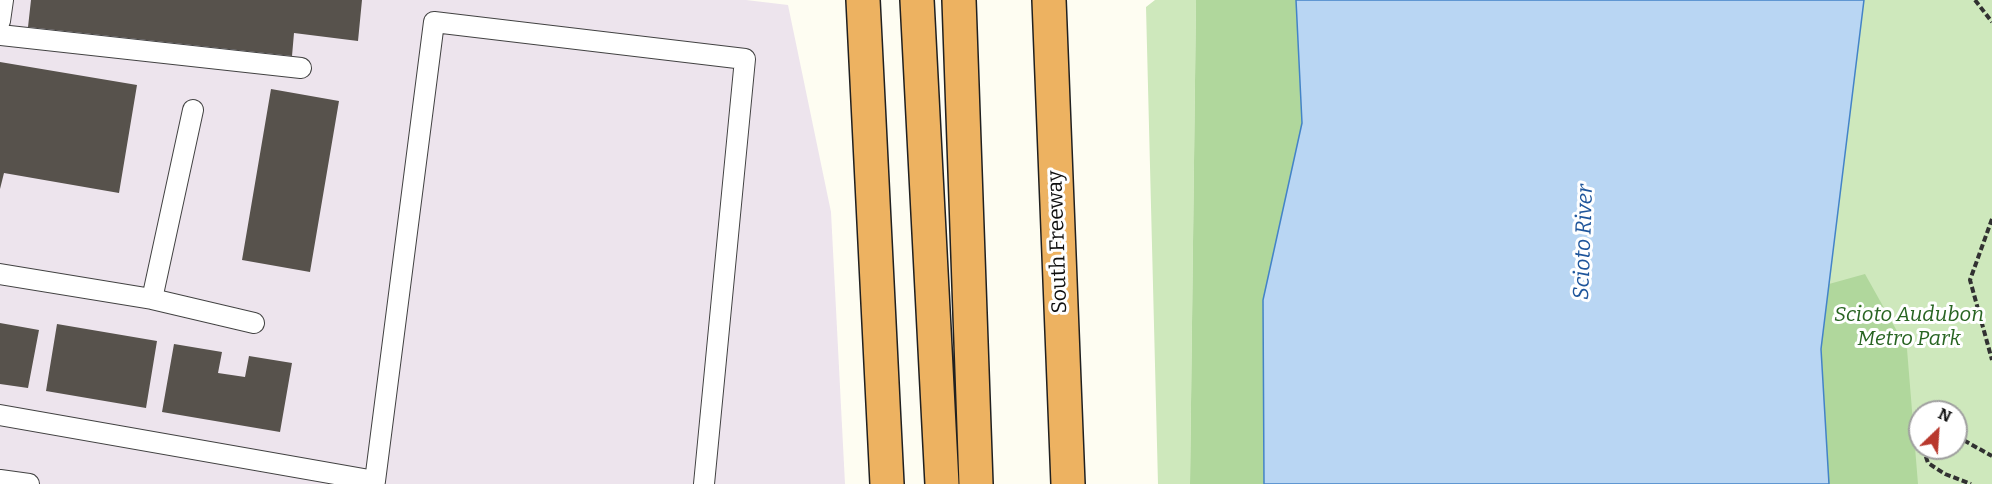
<!DOCTYPE html>
<style>
body{margin:0}
#map{position:relative;width:1992px;height:484px;overflow:hidden;background:#fefdf2;font-family:Bitter,serif}
canvas{display:block}
.north{position:absolute;left:1908px;top:400px;width:60px;height:60px;box-sizing:border-box;background:#fff;border:2px solid #9f9f9f;border-radius:50%;rotate:25deg;font-size:16px;font-weight:700;line-height:24px;text-align:center;color:#0f0f0f}
.north::after{content:'';display:block;margin:auto;width:21px;height:27px;background:#b8382d;clip-path:polygon(50% 0,100% 100%,50% 72%,0 100%)}
</style>
<div id="map">
<canvas width="1992" height="484"></canvas>
<div class="north">N</div>
</div>
<script>
const c = document.querySelector('canvas').getContext('2d');
c.lineJoin = 'round';
function fill(path, color) { c.fillStyle = color; c.fill(path, 'evenodd'); }
const poly = rows => new Path2D(rows.map(r => 'M' + r).join(''));
function stroke(path, color, width, dash) { c.strokeStyle = color; c.lineWidth = width; c.lineCap = dash ? 'butt' : 'round'; c.setLineDash(dash || []); c.stroke(path); }
function drawText(font, color, halo, rows, align = 'center') {
  c.font = font + ' Bitter,serif'; c.lineWidth = 6; c.setLineDash([]); c.textBaseline = 'middle'; c.strokeStyle = halo; c.fillStyle = color; for (const [text, x, y, turn = 0] of rows) {
    c.save(); c.translate(x, y); c.rotate((+turn || 0) * Math.PI / 180); c.textAlign = isNaN(turn) ? turn : align; if (halo) c.strokeText(text, 0, 0); c.fillText(text, 0, 0); c.restore();
  }
}
fill(poly([
 [0,0,746,0,788,5,831,212,845,484,0,484]
]), '#ede4ed');
fill(poly([
 [1155,0,1196,0,1190,484,1158,484,1146,7],
 [1864,0,1992,0,1992,484,1829,484,1821,349],
 [1920,412,1956,412,1956,448,1920,448]
]), '#cee8bc');
fill(poly([
 [1196,0,1296,0,1302,123,1263,300,1264,484,1190,484],
 [1865,274,1907,349,1918,484,1829,484,1821,349,1829,284]
]), '#b0d79c');
const water = poly([
 [1296,0,1864,0,1821,349,1829,484,1264,484,1263,300,1302,123,1296,0]
]);
fill(water, '#b9d6f3');
stroke(water, '#4383c7', 1.5);
fill(poly([
 [31,0,362,0,358,41,294,33,292,56,28,27],
 [0,62,137,85,119,193,4,173,0,189],
 [271,89,339,101,310,272,242,260],
 [0,323,39,330,28,388,0,384],
 [57,324,157,341,146,408,46,391],
 [174,344,222,352,218,373,245,377,249,356,292,363,280,432,162,412]
]), '#57524c');
const lane = poly([
 [0,21,3,0],
 [0,35,301,68],
 [0,274,152,299,254,323],
 [152,299,193,110],
 [0,415,375,481,434,22,745,59,704,484],
 [0,480,29,484]
]);
const highway = poly([
 [863,0,887,484],
 [917,0,942,484],
 [959,0,976,484],
 [1049,0,1068,484]
]);
stroke(lane, '#424242', 22);
stroke(highway, '#202020', 36);
stroke(poly([
 [1975,0,1992,22],
 [1992,219,1970,280,1992,360],
 [1956,436,1992,456],
 [1923,448,1928,463,1945,474,1971,484]
]), '#313131', 4, [6, 3]);
stroke(lane, '#fff', 20);
stroke(highway, '#edb261', 33);
drawText('21px', '#0f0f0f', '#fff', [
 ["South Freeway",1058,242,-92]
]);
drawText('italic 21px', '#286422', '#fff', [
 ["Scioto Audubon",1909,315],
 ["Metro Park",1909,339]
]);
drawText('italic 22px', '#1e559b', '#fff', [
 ["Scioto River",1584,242,-88]
]);
</script>
